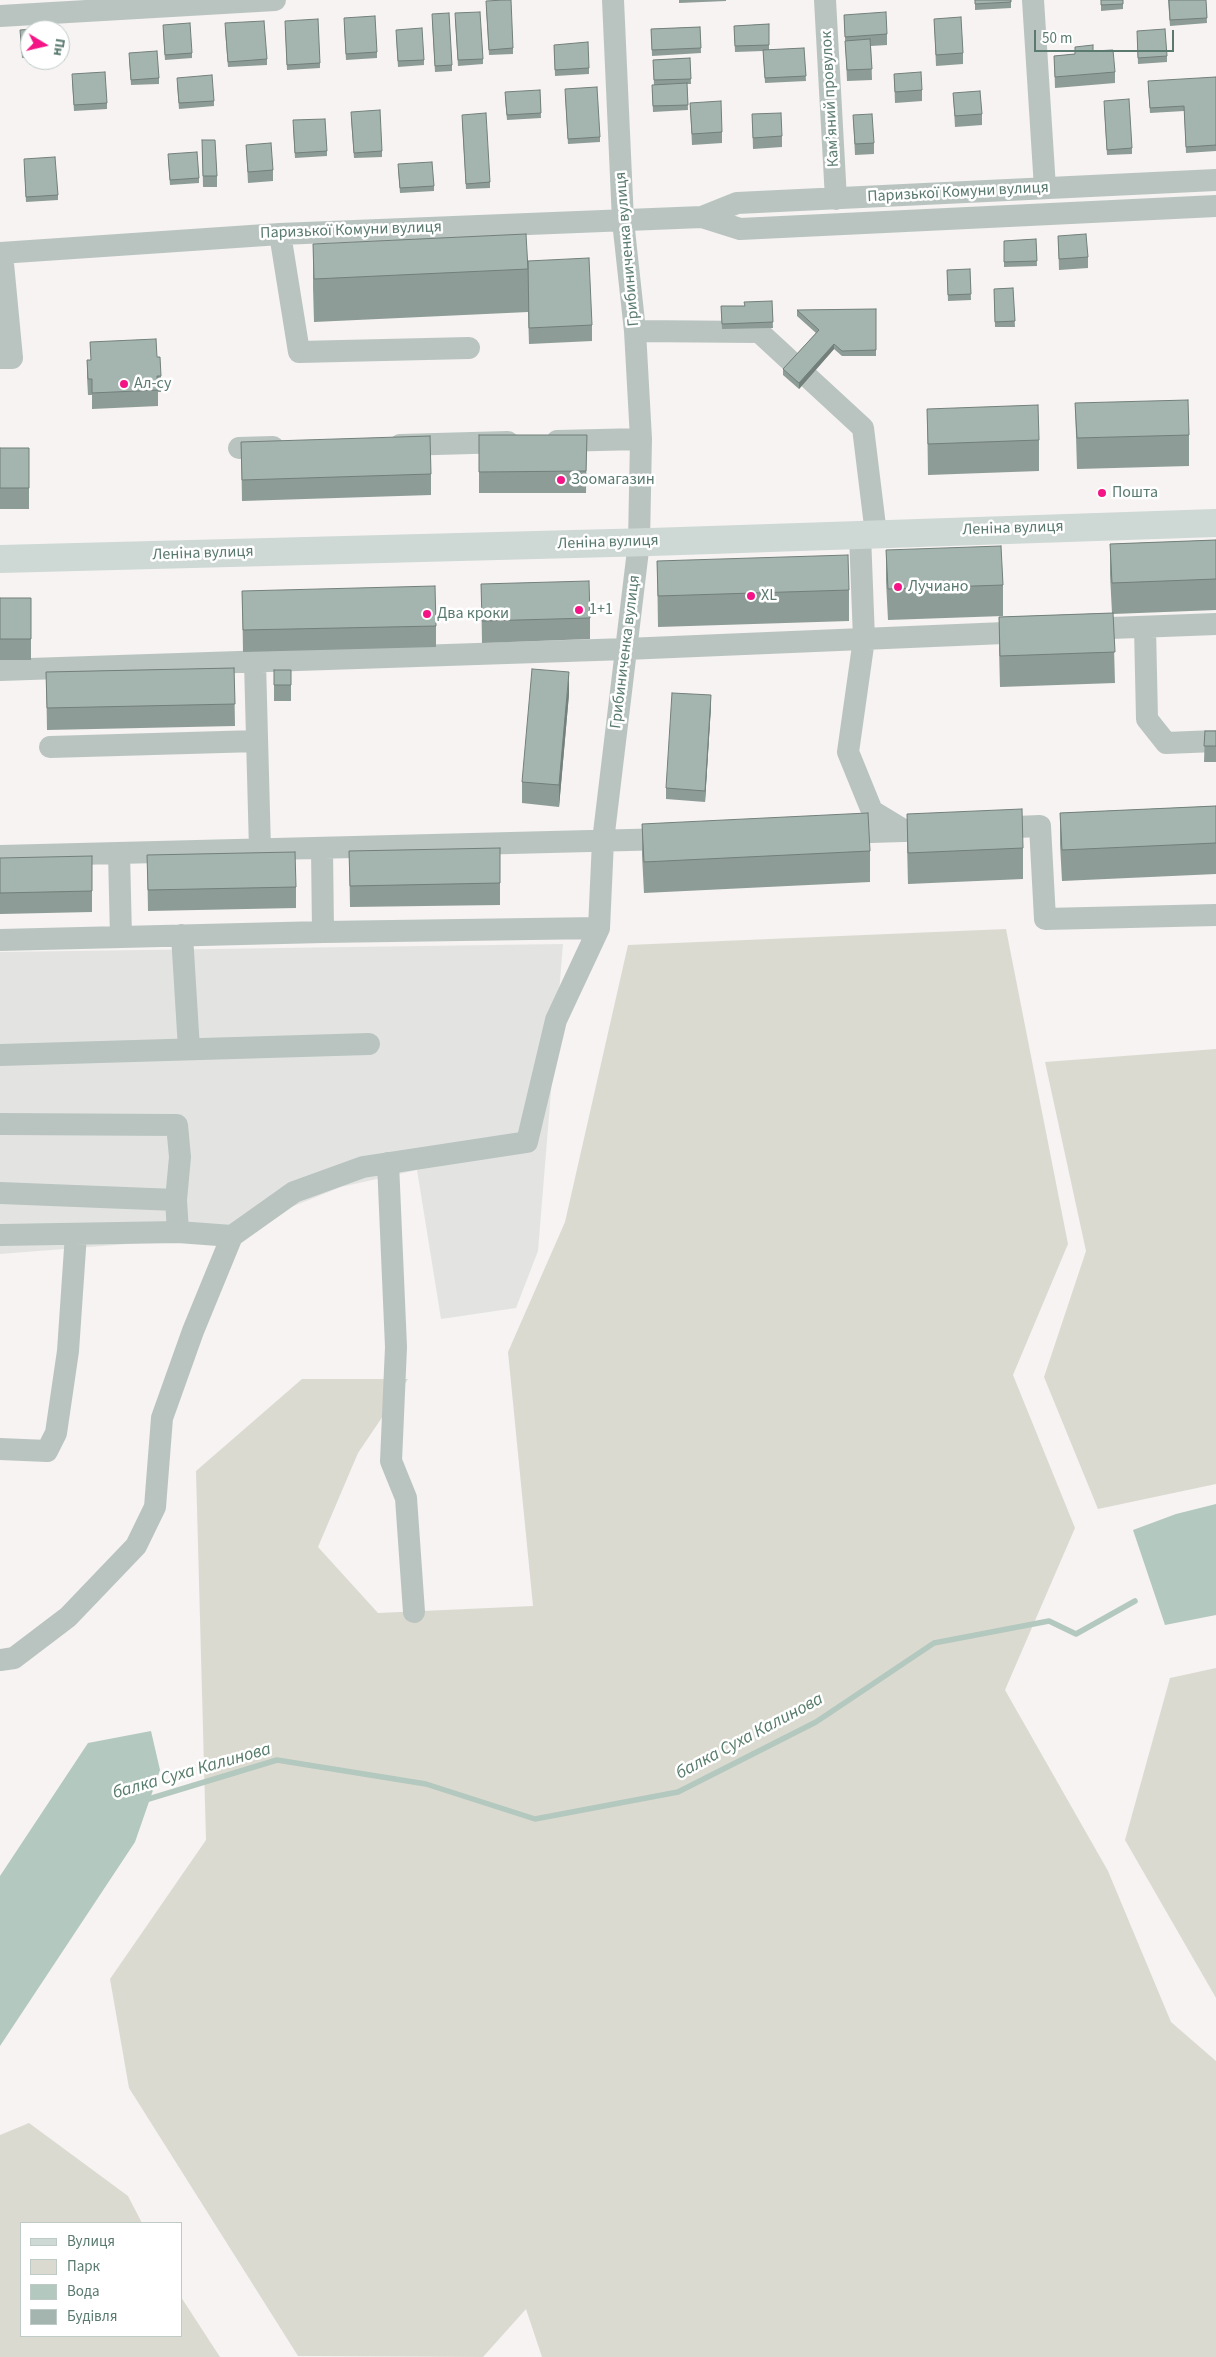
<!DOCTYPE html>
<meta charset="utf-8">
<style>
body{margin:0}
#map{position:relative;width:1216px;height:2357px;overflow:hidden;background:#f6f3f2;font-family:"Source Sans 3",sans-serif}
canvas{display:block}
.legend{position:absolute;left:20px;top:2222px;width:162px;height:115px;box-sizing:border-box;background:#fff;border:1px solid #bdcac6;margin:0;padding:6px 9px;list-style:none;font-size:15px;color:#5a7a70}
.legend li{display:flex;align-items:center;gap:10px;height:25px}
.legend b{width:25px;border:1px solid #bdcac6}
.north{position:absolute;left:20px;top:20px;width:50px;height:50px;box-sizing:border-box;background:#fff;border:1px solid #bdcac6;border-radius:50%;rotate:99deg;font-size:14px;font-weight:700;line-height:20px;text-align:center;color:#5a7a70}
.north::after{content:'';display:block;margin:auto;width:18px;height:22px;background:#f41486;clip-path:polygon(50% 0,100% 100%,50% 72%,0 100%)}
.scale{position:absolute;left:1034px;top:30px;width:140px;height:22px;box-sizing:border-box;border:2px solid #5a7a70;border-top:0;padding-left:6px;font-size:15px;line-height:18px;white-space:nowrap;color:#5a7a70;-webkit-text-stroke:4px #fff;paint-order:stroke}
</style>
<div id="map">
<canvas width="1216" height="2357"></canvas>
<ul class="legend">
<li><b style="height:6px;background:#ced8d5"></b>Вулиця</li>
<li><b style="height:14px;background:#dbdad0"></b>Парк</li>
<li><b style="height:14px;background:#b3c8be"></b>Вода</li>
<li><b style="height:14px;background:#a4b5af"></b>Будівля</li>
</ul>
<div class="north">Пн</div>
<div class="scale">50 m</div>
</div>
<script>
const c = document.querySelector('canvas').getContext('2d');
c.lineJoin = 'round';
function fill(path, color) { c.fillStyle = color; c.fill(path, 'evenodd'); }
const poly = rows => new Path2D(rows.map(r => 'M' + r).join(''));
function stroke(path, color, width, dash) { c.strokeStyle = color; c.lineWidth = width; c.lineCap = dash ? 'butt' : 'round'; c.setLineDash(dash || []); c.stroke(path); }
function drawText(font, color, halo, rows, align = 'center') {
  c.font = font + ' "Source Sans 3",sans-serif'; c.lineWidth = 5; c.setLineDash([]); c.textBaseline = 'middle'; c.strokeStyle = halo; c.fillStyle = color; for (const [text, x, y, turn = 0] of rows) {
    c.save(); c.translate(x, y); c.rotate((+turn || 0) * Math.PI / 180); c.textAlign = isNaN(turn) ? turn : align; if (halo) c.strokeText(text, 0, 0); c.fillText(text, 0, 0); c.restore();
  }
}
fill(poly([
 [563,944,538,1251,516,1308,441,1319,417,1170,341,1187,274,1214,242,1235,0,1254,0,952]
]), '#e3e4e2');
fill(poly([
 [1006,929,1068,1244,1013,1375,1075,1528,1005,1690,1108,1871,1171,2022,1216,2061,1216,2357,542,2357,526,2309,483,2357,298,2356,129,2088,110,1979,206,1840,196,1471,302,1379,408,1379,358,1453,318,1547,378,1613,533,1606,508,1352,565,1222,628,945],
 [1216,1049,1216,1484,1098,1509,1044,1377,1086,1251,1045,1062],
 [1216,1668,1216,1998,1125,1840,1170,1678],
 [29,2123,128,2196,142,2223,21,2223,21,2336,181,2336,181,2297,220,2357,0,2357,0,2135]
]), '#dbdad0');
fill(poly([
 [1216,1504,1216,1615,1165,1625,1133,1530,1176,1514],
 [151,1731,160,1770,135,1842,0,2046,0,1876,88,1743]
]), '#b3c8be');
stroke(poly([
 [142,1801,277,1760,426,1784,535,1819,678,1792,816,1722,934,1643,1049,1621,1076,1634,1135,1601]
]), '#b3c8be', 5.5);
stroke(poly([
 [825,0,836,199],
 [1033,0,1045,188],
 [0,16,275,0],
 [702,217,740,229,1216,206],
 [280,234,299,352,469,348],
 [0,253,280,234,702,217,737,203,1216,180],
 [635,331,759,332,863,428,876,534],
 [0,358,12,358,2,253],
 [557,441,641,439],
 [400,445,508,442],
 [239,448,273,447],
 [860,535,864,639,848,752,872,811,905,831],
 [1145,627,1147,719,1166,743,1216,741],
 [1085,629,1216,624],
 [255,662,260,850],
 [0,670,626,649,1028,632],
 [50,747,257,741],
 [993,828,1040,826,1045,919,1216,915],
 [838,833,936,830],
 [322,848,323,932],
 [119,853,121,937],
 [0,856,668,839],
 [182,935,189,1049],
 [0,940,323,932,599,928],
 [0,1055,369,1044],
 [0,1124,177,1125,180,1157,176,1200,178,1232],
 [388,1163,396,1347,391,1461,406,1498,414,1612],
 [0,1193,176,1200],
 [0,1235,178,1232,232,1236],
 [0,1449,47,1451,56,1433,68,1351,76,1234],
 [0,1660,14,1658,68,1617,136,1546,155,1507,162,1418,193,1331,232,1236,294,1192,363,1167,527,1142,556,1020,599,928,603,841,639,542,641,439,635,331,623,221,613,0]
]), '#b9c4c0', 22);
stroke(poly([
 [0,559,651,542,1216,523]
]), '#ced8d5', 28);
fill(poly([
 [679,0,726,0,726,1,679,3],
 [975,0,1011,0,1011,8,975,10],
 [1101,0,1123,0,1123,9,1101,11],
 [1168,0,1206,0,1207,23,1170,26],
 [486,7,513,48,513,54,489,55],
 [844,15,887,34,887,45,871,46,872,80,847,81],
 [455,18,483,59,483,64,458,66],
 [432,19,452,65,452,71,435,72],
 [934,19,963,53,963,64,936,66],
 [344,23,377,52,377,58,346,60],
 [769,24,769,50,804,48,806,81,765,83,763,51,735,52,734,26],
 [285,26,320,63,320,68,287,70],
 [700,27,701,53,652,56,651,29],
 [225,29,267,59,267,65,228,67],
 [30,30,30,58,22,58,20,35],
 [163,30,192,53,192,58,165,60],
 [396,35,424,60,424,65,398,67],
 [1137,37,1167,56,1167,62,1138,64],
 [554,45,589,68,589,74,555,76],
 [1075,47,1093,51,1115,72,1115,83,1055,88,1054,56,1075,54],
 [129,58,159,78,159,84,131,85],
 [690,58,691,84,687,84,688,110,653,112,652,91,654,85,653,60],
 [894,74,922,90,922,101,895,103],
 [1216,77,1216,151,1186,153,1184,111,1150,113,1148,86],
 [72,80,107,103,107,109,74,111],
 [177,83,214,101,214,106,179,109],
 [540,90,541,118,507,120,505,98],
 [953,93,982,114,982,125,955,127],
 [565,94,600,137,600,142,568,144],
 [690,103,722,132,722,143,692,145],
 [1104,106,1132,148,1132,154,1107,155],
 [752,114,782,136,782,147,753,149],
 [853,115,874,143,874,154,855,155],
 [351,118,382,151,382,157,354,158],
 [462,120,490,182,490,188,466,189],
 [293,126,327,151,327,156,295,158],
 [202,140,217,176,217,187,203,187],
 [246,145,273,170,273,181,248,183],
 [168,159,199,178,199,183,170,185],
 [24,164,58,195,58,200,26,202],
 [398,169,434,186,434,191,400,193],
 [1058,236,1088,257,1088,268,1059,270],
 [1036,239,1037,266,1004,267,1004,241],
 [313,244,528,261,592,325,592,341,529,344,528,312,314,322,313,287],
 [970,269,971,300,948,301,947,270],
 [1013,288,1015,327,995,327,994,289],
 [772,301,773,328,722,329,721,306,744,306],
 [876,309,876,356,842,356,834,349,799,389,783,375,783,369,816,333,797,316,797,310],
 [90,342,157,357,161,376,161,392,158,392,158,406,92,409,92,395,88,395,87,377,87,360,91,360],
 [1075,403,1189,435,1189,466,1077,469],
 [927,409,1039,440,1039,471,928,475],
 [479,435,587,435,586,493,479,493],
 [241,442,431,474,431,495,242,501],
 [0,448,29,448,29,509,0,509],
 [1216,540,1216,610,1113,614,1115,683,1000,687,999,648,999,617,1112,613,1110,575,1110,544],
 [886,550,1003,585,1003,616,888,620,886,581],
 [657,561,849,590,849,621,658,627],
 [481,584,590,618,590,639,482,643],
 [242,591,436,626,436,647,243,652],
 [0,598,31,598,31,660,0,660],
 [234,668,235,726,47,730,46,672],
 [274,670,291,670,291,701,274,701],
 [569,694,559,807,522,803,522,782],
 [711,706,705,802,666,799,666,788],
 [1205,731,1216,731,1216,762,1204,762],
 [1216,806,1216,874,1062,881,1060,844,1060,813],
 [907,814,1023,848,1023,879,908,884,907,845],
 [642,824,870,851,870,882,644,893,642,855],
 [349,851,500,883,500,905,350,907],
 [147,855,296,887,296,908,148,911],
 [0,858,92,891,92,912,0,914]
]), '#8d9c96');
fill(poly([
 [834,344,834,349,799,389,799,383],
 [569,672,569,694,559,807,559,785],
 [711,695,711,706,705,802,705,791]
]), '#737f7a');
const building = poly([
 [504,0,511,0,513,48,489,50,486,1,504,0],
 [975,0,1011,0,1011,2,975,4,975,0],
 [1101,0,1123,0,1123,4,1101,5,1101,0],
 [1169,0,1206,0,1207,18,1170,20,1169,0],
 [480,12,483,59,458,60,455,13,480,12],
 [886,12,887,34,845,37,844,15,886,12],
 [449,13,452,65,435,66,432,14,449,13],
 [375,16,377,52,346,54,344,18,375,16],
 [961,17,963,53,936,55,934,19,961,17],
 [318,19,320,63,287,65,285,21,318,19],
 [264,21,267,59,228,62,225,23,264,21],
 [190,23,192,53,165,55,163,25,190,23],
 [769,24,769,45,735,46,734,26,769,24],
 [700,27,701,48,652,50,651,29,700,27],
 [48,28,48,30,30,30,30,52,22,53,20,30,48,28],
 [422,28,424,60,398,61,396,30,422,28],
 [1165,29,1167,56,1138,58,1137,31,1165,29],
 [870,39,872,69,847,70,845,41,870,39],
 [588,42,589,68,555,70,554,45,588,42],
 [1093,45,1093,51,1113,50,1115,72,1055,77,1054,56,1075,54,1075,47,1093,45],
 [804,48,806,76,765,78,763,50,804,48],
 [157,51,159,78,131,80,129,53,157,51],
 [690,58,691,79,654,80,653,60,690,58],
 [105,72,107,103,74,105,72,74,105,72],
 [921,72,922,90,895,92,894,74,921,72],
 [212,75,214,101,179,103,177,78,212,75],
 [1216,77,1216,145,1186,147,1184,106,1150,108,1148,81,1216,77],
 [687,83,688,105,653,106,652,85,687,83],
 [597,87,600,137,568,139,565,89,597,87],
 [540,90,541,113,507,115,505,92,540,90],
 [980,91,982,114,955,116,953,93,980,91],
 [1129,99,1132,148,1107,150,1104,101,1129,99],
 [721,101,722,132,692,134,690,103,721,101],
 [380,110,382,151,354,153,351,112,380,110],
 [486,113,490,182,466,184,462,115,486,113],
 [781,113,782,136,753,138,752,114,781,113],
 [872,114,874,143,855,144,853,115,872,114],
 [325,119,327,151,295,153,293,120,325,119],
 [202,140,215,140,217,176,203,176,202,140],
 [271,143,273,170,248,172,246,145,271,143],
 [197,152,199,178,170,180,168,154,197,152],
 [55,157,58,195,26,197,24,159,55,157],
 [432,162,434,186,400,188,398,164,432,162],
 [526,234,528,269,314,279,313,244,526,234],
 [1086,234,1088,257,1059,259,1058,236,1086,234],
 [1036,239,1037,261,1004,262,1004,241,1036,239],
 [589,258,592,325,529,328,528,261,589,258],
 [970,269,971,294,948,295,947,270,970,269],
 [1013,288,1015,321,995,322,994,289,1013,288],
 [772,301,773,322,722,324,721,306,745,306,744,302,772,301],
 [876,309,876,350,842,351,834,344,799,383,783,369,819,330,797,310,876,309],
 [156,339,157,357,160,357,161,376,157,376,158,390,92,393,92,379,88,379,87,360,91,360,90,342,156,339],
 [1188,400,1189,435,1077,438,1075,403,1188,400],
 [1038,405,1039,440,928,444,927,409,1038,405],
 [479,435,587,435,586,471,479,472,479,435],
 [430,436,431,474,242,480,241,442,430,436],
 [0,448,29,448,29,488,0,488,0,448],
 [1216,540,1216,579,1112,583,1110,544,1216,540],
 [1001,546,1003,585,888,589,886,550,1001,546],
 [848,555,849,590,658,596,657,561,848,555],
 [589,581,590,618,482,621,481,584,589,581],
 [435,586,436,626,243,630,242,591,435,586],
 [0,598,31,598,31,639,0,639,0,598],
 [1113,613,1115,652,1000,656,999,617,1113,613],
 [234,668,235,704,47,708,46,672,234,668],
 [532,669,569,672,559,785,522,782,532,669],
 [274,670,291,670,291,685,274,685,274,670],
 [672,693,711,695,705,791,666,788,672,693],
 [1205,731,1216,731,1216,746,1204,746,1205,731],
 [1216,806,1216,843,1062,850,1060,813,1216,806],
 [1022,809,1023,848,908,853,907,814,1022,809],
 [868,813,870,851,644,862,642,824,868,813],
 [500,848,500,883,350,886,349,851,500,848],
 [295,852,296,887,148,890,147,855,295,852],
 [92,856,92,891,0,893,0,858,92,856]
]);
fill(building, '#a4b5af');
stroke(building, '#737f7a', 1);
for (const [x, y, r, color] of [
 [124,384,5,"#f41486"],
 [561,480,5,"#f41486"],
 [1102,493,5,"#f41486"],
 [898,587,5,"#f41486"],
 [751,596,5,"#f41486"],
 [579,610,5,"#f41486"],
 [427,614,5,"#f41486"]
]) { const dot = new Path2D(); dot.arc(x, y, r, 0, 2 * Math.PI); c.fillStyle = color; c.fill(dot); stroke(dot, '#fff', 2); }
drawText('16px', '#5a7a70', '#fff', [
 ["Кам’яний провулок",831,99,-93],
 ["Паризької Комуни вулиця",958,193,-3],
 ["Паризької Комуни вулиця",351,231,-2],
 ["Грибиниченка вулиця",628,249,-95],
 ["Леніна вулиця",1013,529,-2],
 ["Леніна вулиця",608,543,-2],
 ["Леніна вулиця",203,554,-2],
 ["Грибиниченка вулиця",626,652,-83]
]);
drawText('16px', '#5a7a70', '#fff', [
 ["Ал-су",134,384],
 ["Зоомагазин",571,480],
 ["Пошта",1112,493],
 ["Лучиано",908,587],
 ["XL",761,596],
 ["1+1",589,610],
 ["Два кроки",437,614]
], 'left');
drawText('italic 18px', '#587c6b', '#fff', [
 ["балка Суха Калинова",750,1737,-28],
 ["балка Суха Калинова",192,1772,-16]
]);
</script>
